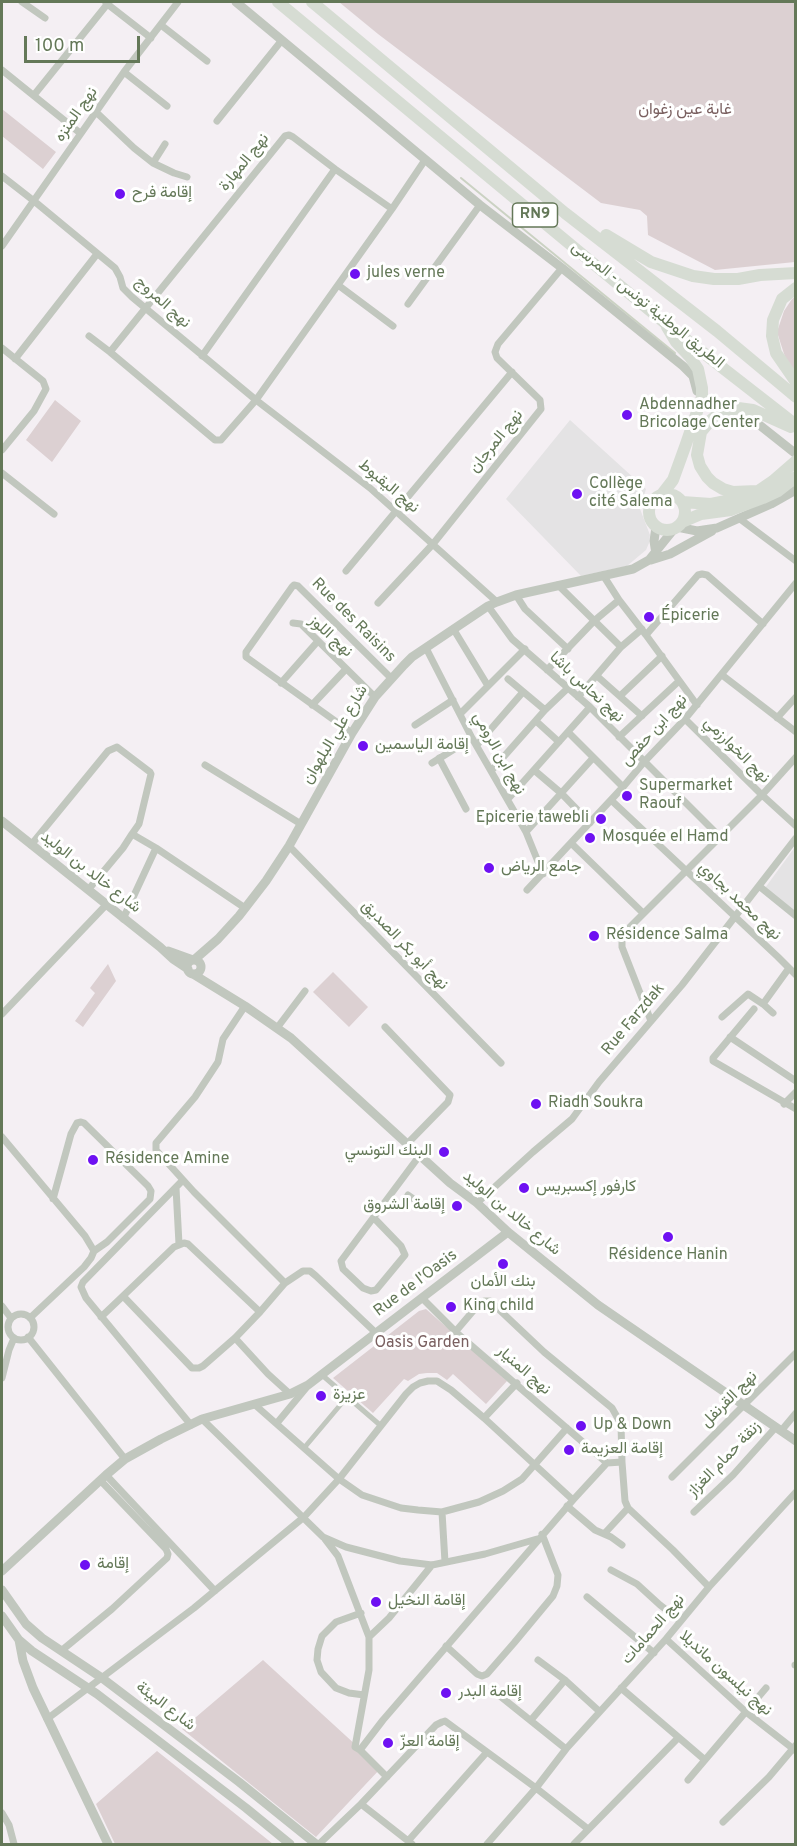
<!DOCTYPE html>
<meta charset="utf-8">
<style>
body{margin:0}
#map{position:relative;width:797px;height:1846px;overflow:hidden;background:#f4eff3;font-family:Overpass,sans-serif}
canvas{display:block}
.frame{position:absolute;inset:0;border:3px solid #647858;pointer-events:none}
.scale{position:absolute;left:24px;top:36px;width:116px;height:27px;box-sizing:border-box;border:3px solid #647858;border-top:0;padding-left:8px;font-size:18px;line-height:21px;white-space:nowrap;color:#647858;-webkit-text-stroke:4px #fff;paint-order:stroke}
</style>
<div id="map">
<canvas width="797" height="1846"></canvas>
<div class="frame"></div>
<div class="scale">100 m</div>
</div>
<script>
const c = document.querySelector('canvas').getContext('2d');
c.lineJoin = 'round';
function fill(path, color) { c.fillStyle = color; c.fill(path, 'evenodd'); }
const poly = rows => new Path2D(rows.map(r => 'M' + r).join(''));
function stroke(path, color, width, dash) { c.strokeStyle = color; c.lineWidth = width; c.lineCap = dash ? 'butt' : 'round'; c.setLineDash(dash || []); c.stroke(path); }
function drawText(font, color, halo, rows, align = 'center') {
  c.font = font + ' Overpass,Vazirmatn,sans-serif'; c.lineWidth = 6; c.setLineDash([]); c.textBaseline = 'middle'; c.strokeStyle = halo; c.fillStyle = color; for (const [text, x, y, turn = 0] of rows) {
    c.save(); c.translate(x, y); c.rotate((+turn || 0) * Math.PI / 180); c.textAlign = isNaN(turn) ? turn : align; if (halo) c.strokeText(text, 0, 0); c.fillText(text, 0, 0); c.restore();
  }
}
fill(poly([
 [570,420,646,489,640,509,650,535,649,543,646,550,627,566,581,576,506,499],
 [795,847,795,913,765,888]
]), '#e4e3e4');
fill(poly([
 [339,2,795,2,795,262,715,270,648,235,647,216,640,210,601,203,378,34],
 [2,109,56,152,43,169,2,136],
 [795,297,795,373,786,360,777,332,784,311,792,299],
 [55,400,81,421,52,462,26,440],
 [108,964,116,981,83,1027,75,1021,95,993,90,988],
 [333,972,368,1007,349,1027,313,992],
 [426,1309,507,1381,486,1404,453,1374,447,1380,437,1373,427,1373,419,1374,408,1381,404,1379,373,1413,333,1378,419,1311],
 [263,1660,381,1768,316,1837,182,1729],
 [157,1751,273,1844,115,1844,96,1804]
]), '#dcd0d2');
stroke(poly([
 [461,178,675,353]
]), '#cbd2c3', 2);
stroke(poly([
 [322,1375,380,1425],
 [304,1448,347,1397]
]), '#c1c7be', 5);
stroke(poly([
 [22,2,45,18],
 [106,3,151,38],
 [161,25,207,61],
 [2,70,80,133],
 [124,72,167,106],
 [34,95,109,2],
 [96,112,134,148,153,163,174,173,187,177],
 [217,121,282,40],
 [153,163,165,144],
 [2,176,34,201,115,268,120,277,123,288,132,297,256,400,370,488,497,602],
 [2,246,124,72,178,2],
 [338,285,393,326],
 [408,304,480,205],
 [89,336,110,352,215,440,221,440,256,400,392,209,425,160],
 [2,348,43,381,46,389,34,411,2,450],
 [110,352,285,136,289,135,293,137,335,169,392,209],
 [202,356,335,169],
 [15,359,97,254],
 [2,473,54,514],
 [740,519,796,561],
 [346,571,512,372],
 [603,575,619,600,646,635,697,705],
 [558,585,621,647],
 [516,595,525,609,568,649],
 [378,603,433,544,541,409,540,400,497,358,495,352,498,344,562,268],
 [488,606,512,639,590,707,720,837],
 [293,623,301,624,375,697],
 [454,630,488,686],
 [646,635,698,575,702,574,707,575,763,624],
 [426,648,472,738,526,832,543,874],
 [547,670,594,621,619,600],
 [722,675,796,732],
 [597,676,642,716],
 [508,679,545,710],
 [281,683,318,641],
 [620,696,662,656],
 [578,697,621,647,642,629],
 [312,705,346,669],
 [460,714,525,649],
 [777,718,796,697],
 [685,719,762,795,796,826],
 [536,721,559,742],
 [415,725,453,700],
 [568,732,623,787],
 [352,733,246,657,246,652,292,587,294,585,298,586,391,678],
 [619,737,679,681],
 [477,745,523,692],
 [439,758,466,809],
 [432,763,472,738],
 [205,765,301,824],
 [492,770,545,710,568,688],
 [534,770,561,793,590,823],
 [508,799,590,707],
 [611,800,778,957,796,975],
 [526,832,593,758],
 [571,843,643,913],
 [31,845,108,751,117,747,150,772,151,774,139,824,132,834],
 [289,846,501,1063],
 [759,886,796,916],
 [88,890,123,848,132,834,156,848,245,908],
 [527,890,623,787,644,762,685,719,796,583],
 [123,919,156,848],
 [763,1004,773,1013],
 [245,1006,223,1039,218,1062,195,1097,156,1143,156,1150,194,1192,285,1283],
 [754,1009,713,1058,713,1061,796,1109],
 [2,1014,106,905],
 [722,1017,748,994,763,1004,789,968],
 [651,1021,622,947,622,939,624,933,762,795,796,757],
 [385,1027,450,1095,448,1102,407,1144],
 [277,1028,305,991],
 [730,1037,796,1081],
 [784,1104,796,1092],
 [2,1137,85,1236,94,1251,91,1258,84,1267,30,1318],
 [182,1181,83,1282,81,1287,86,1298,191,1425],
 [176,1188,179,1244],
 [408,1195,425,1207],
 [53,1199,71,1134,77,1123,81,1122,84,1123,148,1186,151,1191,150,1199,107,1242,94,1251],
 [477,1203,533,1152,572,1119,599,1082,682,985,796,838],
 [374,1218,401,1246,405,1255,376,1290,371,1291,363,1288,343,1269,341,1261,420,1155],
 [422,1298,459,1335,607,1463],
 [2,1306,11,1318],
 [260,1312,188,1244,184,1243,174,1247,123,1296,192,1368,199,1368,203,1366,235,1338,260,1312,285,1283,303,1271,310,1271,316,1276,376,1333],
 '8 1327a13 13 0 1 1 26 0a13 13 0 1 1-26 0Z',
 [101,1317,123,1296],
 [456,1331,479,1304,484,1301,490,1301,544,1352,612,1408,621,1424,622,1462,625,1501,628,1508,673,1550,709,1587],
 [28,1337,125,1459],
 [235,1338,268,1374,290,1394],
 [2,1378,9,1350,14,1338],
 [254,1404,339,1479,362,1495,401,1508,418,1510,442,1512,479,1502,503,1491,522,1479,567,1428],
 [484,1418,517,1383],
 [202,1419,323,1537,346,1547,400,1561,432,1565,485,1554,537,1539],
 [277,1423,306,1388],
 [781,1431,796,1413],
 [106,1475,215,1591],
 [672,1477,796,1353],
 [567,1506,595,1530,611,1537,622,1545],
 [442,1512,445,1562],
 [694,1512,733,1475,776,1427],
 [604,1534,628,1508],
 [325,1539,338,1556,369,1637,369,1670,355,1747,360,1750],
 [611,1570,637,1584,660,1605,681,1621],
 [587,1597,654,1653],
 [361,1613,336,1622,322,1636,318,1649,317,1660,321,1672,336,1688,349,1693,364,1695],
 [369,1637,389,1618,432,1565],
 [666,1639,746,1712,796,1751],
 [446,1646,477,1674,482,1676,487,1674,514,1643,553,1596,557,1586,558,1575,542,1534],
 [61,1651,112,1609,167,1558,168,1554,166,1549,100,1480],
 [538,1660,565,1680,599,1711],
 [795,1665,796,1665],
 [621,1688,705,1760],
 [500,1696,566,1749],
 [47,1719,194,1608,304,1517,339,1479,406,1394,413,1387,420,1383,428,1381,437,1381,451,1390,484,1418,573,1500],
 [531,1720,565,1680],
 [387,1777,360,1750,383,1720,573,1500,607,1463,622,1462],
 [688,1780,766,1688],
 [361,1804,412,1844],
 [2,1813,9,1825,14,1844],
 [723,1822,769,1777,796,1745],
 [408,1841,487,1752],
 [319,1844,361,1804,436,1725,442,1722,445,1721,536,1788,588,1829],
 [487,1844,536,1788,566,1749,666,1639,709,1587,796,1492],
 [574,1844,678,1738]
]), '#c1c7be', 7);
stroke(poly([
 [236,2,480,205,562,268,683,366,693,376,697,391],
 [738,408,796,454],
 [677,527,697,531,717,528,771,504,796,490],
 [656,554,654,541,656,527],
 [651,560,670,554,712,531],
 [2,821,160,947,173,959,188,969],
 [168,951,193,960],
 [194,960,218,939,239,916,266,881,289,846,352,733,375,697,404,665,412,657,488,606,497,602,516,595,633,569,649,560,674,529],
 '187 967a7 7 0 1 1 14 0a7 7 0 1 1-14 0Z',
 [193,974,245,1006,291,1038,450,1183,477,1203,508,1232,598,1305,796,1441],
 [2,1571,106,1475,125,1459,161,1439,202,1419,290,1394,308,1385,508,1232],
 [2,1590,26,1624,42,1638,102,1678,239,1782,316,1844],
 [2,1616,19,1640,32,1651,97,1694,246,1808,290,1844],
 [19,1640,23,1661,33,1688,108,1844]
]), '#c1c7be', 9);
stroke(poly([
 [278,2,665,323,796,425],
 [312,2,565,213,717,331,796,397],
 [606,235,651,262,693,276,714,279,738,279,760,275,796,273],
 [796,288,782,299,773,320,772,336,776,353,796,382],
 [757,491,733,492,723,489,713,483,707,477,700,466,697,455,701,432,711,420,717,415,738,408,753,410,791,427],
 [663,493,673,480,686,444,702,397,702,388,698,369,690,357,676,342,667,327],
 '649 512a18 18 0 1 1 36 0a18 18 0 1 1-36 0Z',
 [682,502,711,504,751,496,773,481,796,461],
 [682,522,701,514,731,510,763,498,778,491,796,477]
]), '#d6dcd3', 12);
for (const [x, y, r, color] of [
 [120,194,6,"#6e11f2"],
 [355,274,6,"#6e11f2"],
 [627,415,6,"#6e11f2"],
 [577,494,6,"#6e11f2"],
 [649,617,6,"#6e11f2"],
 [363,746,6,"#6e11f2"],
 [627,796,6,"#6e11f2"],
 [601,819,6,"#6e11f2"],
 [590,838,6,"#6e11f2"],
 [489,868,6,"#6e11f2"],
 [594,936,6,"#6e11f2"],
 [536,1104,6,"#6e11f2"],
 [444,1152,6,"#6e11f2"],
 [93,1160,6,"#6e11f2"],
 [524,1188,6,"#6e11f2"],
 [457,1206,6,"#6e11f2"],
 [668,1237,6,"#6e11f2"],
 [503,1264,6,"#6e11f2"],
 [451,1307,6,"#6e11f2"],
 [321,1396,6,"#6e11f2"],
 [581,1426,6,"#6e11f2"],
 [569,1450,6,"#6e11f2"],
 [85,1565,6,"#6e11f2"],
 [376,1602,6,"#6e11f2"],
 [446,1693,6,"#6e11f2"],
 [388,1743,6,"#6e11f2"]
]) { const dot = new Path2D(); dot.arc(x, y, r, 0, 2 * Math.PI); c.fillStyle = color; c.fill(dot); stroke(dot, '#fff', 2); }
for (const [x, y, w] of [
 [535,215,45]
]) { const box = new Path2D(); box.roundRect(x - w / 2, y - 12, w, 24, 4.5); c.fillStyle = '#fff'; c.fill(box); stroke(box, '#647858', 1.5); }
drawText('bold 15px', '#647858', null, [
 ["RN9",535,215]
]);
drawText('16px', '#7a6060', '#fff', [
 ["غابة عين زغوان",685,111],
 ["Oasis Garden",422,1344]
]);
drawText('16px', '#647858', '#fff', [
 ["نهج المنزه",77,115,-55],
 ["نهج المهارة",245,163,-51],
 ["نهج المروج",162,303,42],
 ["الطريق الوطنية تونس - المرسى",647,306,39],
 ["نهج المرجان",497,442,-51],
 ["نهج اليقبوط",388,487,40],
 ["Rue des Raisins",353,621,45],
 ["نهج اللوز",330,637,43],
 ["نهج نحاس باشا",586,688,43],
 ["نهج ابن حفص",655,731,-48],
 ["شارع علي البلهوان",336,735,-59],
 ["نهج الخوارزمي",736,751,45],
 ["نهج ابن الرومي",498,754,61],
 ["شارع خالد بن الوليد",90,873,38],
 ["نهج محمد بجاوي",739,902,43],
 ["نهج أبو بكر الصديق",404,946,46],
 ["Rue Farzdak",634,1020,-50],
 ["شارع خالد بن الوليد",511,1214,40],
 ["Rue de l'Oasis",416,1284,-37],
 ["نهج المنيار",523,1371,41],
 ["نهج القرنفل",730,1400,-45],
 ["زنقة حمام الغزاز",725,1460,-46],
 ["نهج الحمامات",654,1630,-49],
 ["نهج نيلسون مانديلا",725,1674,42],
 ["شارع البيئة",165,1707,37]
]);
drawText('16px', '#647858', '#fff', [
 ["إقامة فرح",132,194],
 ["jules verne",367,274],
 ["Abdennadher",639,406],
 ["Bricolage Center",639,424],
 ["Collège",589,485],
 ["cité Salema",589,503],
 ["Épicerie",661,617],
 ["إقامة الياسمين",375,746],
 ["Supermarket",639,787],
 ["Raouf",639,805],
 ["Epicerie tawebli",589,819,"right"],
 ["Mosquée el Hamd",602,838],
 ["جامع الرياض",501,868],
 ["Résidence Salma",606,936],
 ["Riadh Soukra",548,1104],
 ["البنك التونسي",432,1152,"right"],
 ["Résidence Amine",105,1160],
 ["كارفور إكسبريس",536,1188],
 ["إقامة الشروق",445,1206,"right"],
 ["Résidence Hanin",668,1256,"center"],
 ["بنك الأمان",503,1283,"center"],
 ["King child",463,1307],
 ["عزيزة",333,1396],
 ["Up & Down",593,1426],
 ["إقامة العزيمة",581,1450],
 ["إقامة",97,1565],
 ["إقامة النخيل",388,1602],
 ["إقامة البدر",458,1693],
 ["إقامة العزّ",400,1743]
], 'left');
</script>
